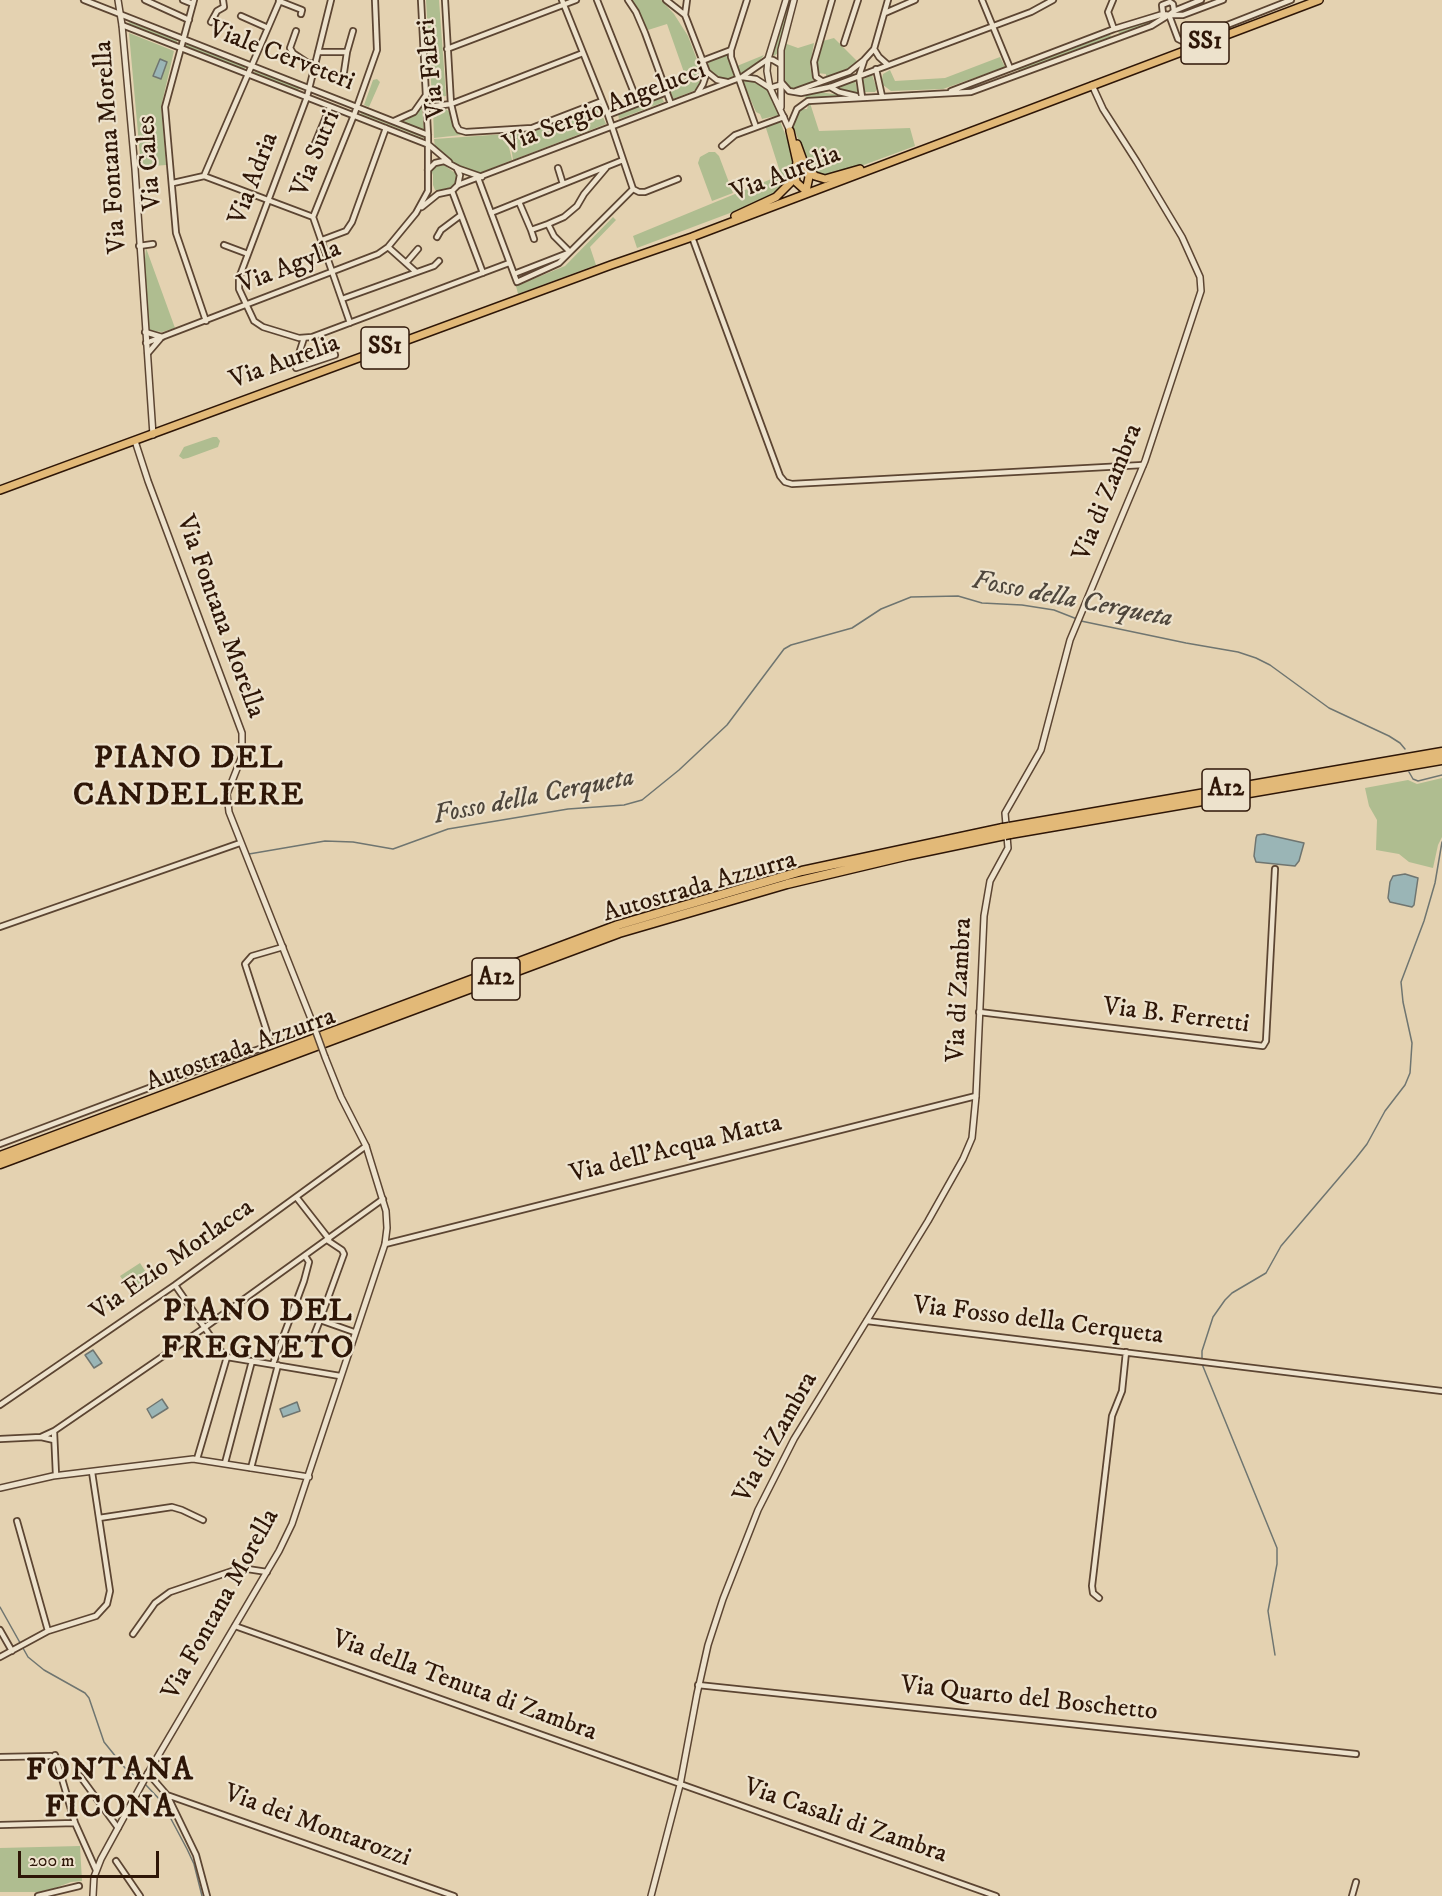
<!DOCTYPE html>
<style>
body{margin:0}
#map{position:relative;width:1442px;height:1896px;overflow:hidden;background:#e4d2b1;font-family:"IM FELL DW Pica",serif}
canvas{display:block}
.scale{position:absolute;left:18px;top:1851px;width:141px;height:27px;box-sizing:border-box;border:3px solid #2e1607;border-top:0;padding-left:8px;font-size:18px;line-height:21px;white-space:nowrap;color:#2e1607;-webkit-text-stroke:4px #ede2cc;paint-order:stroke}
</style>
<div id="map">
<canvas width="1442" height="1896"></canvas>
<div class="scale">200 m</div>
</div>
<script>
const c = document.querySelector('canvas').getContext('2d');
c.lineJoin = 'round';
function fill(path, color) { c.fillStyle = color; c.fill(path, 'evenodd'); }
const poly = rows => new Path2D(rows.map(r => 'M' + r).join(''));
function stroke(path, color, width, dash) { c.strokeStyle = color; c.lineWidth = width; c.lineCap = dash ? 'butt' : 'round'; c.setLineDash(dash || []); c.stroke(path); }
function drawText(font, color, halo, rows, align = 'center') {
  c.font = font + ' "IM FELL DW Pica",serif'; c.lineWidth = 4.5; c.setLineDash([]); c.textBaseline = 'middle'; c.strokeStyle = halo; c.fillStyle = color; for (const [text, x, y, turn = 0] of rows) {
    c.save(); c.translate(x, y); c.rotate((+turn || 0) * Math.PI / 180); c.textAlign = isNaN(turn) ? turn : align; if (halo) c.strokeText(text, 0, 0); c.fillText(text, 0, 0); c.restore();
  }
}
fill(poly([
 [426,0,439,0,446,96,432,98],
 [631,0,661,0,674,14,688,36,702,73,701,82,696,90,673,99,669,86,686,78,667,24,648,30],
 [787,0,792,0,778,53,774,56,771,53],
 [1153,19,1157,20,1155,23,1121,34,1118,32],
 [130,22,177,40,177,42,176,43,129,25,128,23],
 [129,33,174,51,161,107,166,165,141,167],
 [1109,35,1111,36,1111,38,1096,44,1020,71,1017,69],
 [834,38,859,63,840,74,826,78,826,74,817,73,816,62,823,41],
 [186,43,245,66,245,68,243,70,185,46],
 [784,43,798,48,814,43,810,66,813,80,810,85,796,90,788,89,783,82],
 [727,55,734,76,728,78,719,78,711,71,707,61],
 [764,55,757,64,739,74,737,66],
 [1000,57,1005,67,943,89,891,91,883,85,882,79,883,74,890,70,895,81,945,78],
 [255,70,299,87,299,89,297,90,254,74],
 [872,75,877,89,875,92,865,92,862,80],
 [377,79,380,82,369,107,364,105,373,80],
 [748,80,761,85,767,89,780,115,762,119,760,114,756,112,743,82],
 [855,81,858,93,837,89,838,87],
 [819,92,848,96,807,99,805,97,809,93],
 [662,98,664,102,619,119,618,114],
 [809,103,810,103,819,131,910,128,915,146,834,176,824,177,811,170,794,129,794,122,799,111,800,109,807,109],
 [598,106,606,124,513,160,509,134,530,133],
 [422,107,424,131,403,122,417,114],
 [444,108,450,112,455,129,461,135,434,138,433,110],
 [362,111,422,135,424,137,423,138,361,114],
 [780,121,794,157,793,170,787,183,779,191,762,201,637,248,633,236,781,175,765,125],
 [506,134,512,160,480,173,457,165,435,148,434,139],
 [709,152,715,152,719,156,733,193,712,201,698,163,700,157],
 [437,165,444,165,455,173,457,178,454,186,439,191,435,190,433,185,433,175,431,170],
 [613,217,616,220,590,247,596,265,518,294,516,286,565,266],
 [146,248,175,328,162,332,148,330,144,269],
 [213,437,217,437,220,441,218,447,188,458,183,459,179,456,184,447],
 [1442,778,1442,837,1438,845,1433,868,1409,862,1399,854,1376,850,1377,820,1369,806,1365,788,1408,780,1417,784],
 [140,1263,153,1283,134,1296,120,1276],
 [80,1846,82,1881,71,1882,55,1888,39,1892,0,1892,0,1848]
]), '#afbd90');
const water = poly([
 [160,59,167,62,161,79,153,76,160,59],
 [1264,834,1304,843,1299,861,1295,866,1256,862,1254,856,1256,838,1257,835,1264,834],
 [1405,874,1418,878,1414,905,1412,907,1390,902,1388,898,1390,882,1393,876,1405,874],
 [93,1350,102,1363,94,1368,85,1355,93,1350],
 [162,1399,168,1408,152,1418,147,1409,162,1399],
 [297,1402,300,1411,283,1417,280,1409,297,1402]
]);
fill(water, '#9ab5b6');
stroke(water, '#6f7570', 1.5);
stroke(poly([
 [1081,621,1186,643,1238,652,1256,658,1270,665,1329,708,1389,736,1400,743,1405,749],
 [1409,772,1413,779,1418,781,1442,775],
 [249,854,325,841,353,842,393,849,448,829,568,809,624,805,642,800,679,770,727,725,784,649,791,645,852,628,881,609,911,597,958,596,982,603,1022,605,1054,610,1077,619],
 [1202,1359,1202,1351,1213,1317,1225,1300,1232,1293,1266,1273,1281,1246,1356,1158,1367,1144,1385,1111,1405,1085,1410,1073,1412,1043,1403,1002,1401,982,1424,921,1435,883,1442,842],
 [1202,1364,1277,1548,1277,1564,1268,1611,1275,1655],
 [0,1607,28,1657,44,1670,85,1693,89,1698,104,1742,125,1768,141,1781],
 [145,1784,162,1802,187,1849,194,1864,202,1896]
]), '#6f7570', 1.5);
const minor = poly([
 [84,0,428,135],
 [145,0,189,20],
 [183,0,193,4],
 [194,0,165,107,176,233,206,321],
 [331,0,307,97,239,278,239,289,254,321,263,327,299,338,312,337,509,263],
 [445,0,451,104,456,125,459,130,466,132,532,128,602,101],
 [597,0,638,103],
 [628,0,636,12,645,33,671,104],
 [666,0,685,15],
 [687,0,685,15,707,72,717,80,727,82],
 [747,0,731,50,731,57,756,127],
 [982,0,1010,68],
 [1113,0,1108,12,1114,29],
 [279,1,302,10,301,14],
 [1174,11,1173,4,1170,2,1162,5,1163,14,1169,15,1174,11,1201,0],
 [885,13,915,0],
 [1169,15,1178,39,1184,42,1291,0],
 [1171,15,1183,15,1223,0],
 [241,16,268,28],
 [211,22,217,11,224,7,223,0],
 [122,25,429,145,449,162],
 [296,31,290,48,293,53,308,63,315,64],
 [844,43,858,0],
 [447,49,576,0],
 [874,49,879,57,888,65],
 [318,52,347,52,344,72],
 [347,52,353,31],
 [702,61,731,50],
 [876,69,882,96],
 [742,77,756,79,770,88,780,85],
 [822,81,816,77,814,62,832,0],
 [781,82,789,91,801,93,830,87,1031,12,1053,0],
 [830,87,839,92,856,96],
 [796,91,849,72,864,60,874,49,888,0],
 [951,91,1114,29,1163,14],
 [697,94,703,84,707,72],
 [862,97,859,76,864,61],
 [427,107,451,104,583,53],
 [608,115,667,92],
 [394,121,414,112,426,95],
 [789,128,797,109,808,101,971,92,1151,26,1167,16],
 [722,146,735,135,784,117],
 [311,153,330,107],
 [558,168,563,184],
 [457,169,460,175,458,185],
 [428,170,435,163,444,161,459,169,482,177],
 [204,176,280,0],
 [478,178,517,282,559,263,633,189,608,115,562,0],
 [173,183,204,176,313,217,350,323],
 [633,189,639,192,645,192,678,179],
 [452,191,483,273],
 [519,202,531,230,548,224,564,217,577,206,584,194,606,168],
 [422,207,438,194,452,191,458,185,742,77,768,59,773,60,780,64],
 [491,213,623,160],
 [313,217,354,115,377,50,375,0],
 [548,224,554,236,570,252],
 [531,230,534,239],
 [437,237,441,230,461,215],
 [692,237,780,476,785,482,792,484,1143,465],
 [322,240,346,231,352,222,386,128],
 [224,245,248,254],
 [139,246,153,244],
 [388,247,416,272],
 [406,263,418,249],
 [514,274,568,253],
 [342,299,434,266,439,261],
 [145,332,162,337],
 [304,338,295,366,296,368,335,355,331,342],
 [146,343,378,254,388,247,416,213,428,191,428,135,421,0],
 [148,353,160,339],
 [0,927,240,843],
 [979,1012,1263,1046,1266,1041,1275,869],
 [0,1144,162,1083,265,1047,269,1038,245,964,252,956,283,947],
 [297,1198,329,1239],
 [327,1240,342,1250,344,1254,320,1320,354,1332],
 [385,1244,976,1096],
 [175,1285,220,1350,227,1357,340,1376],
 [867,1321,1442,1391],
 [313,1338,320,1320],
 [273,1364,304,1281,309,1262,305,1256],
 [0,1405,175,1285,366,1146],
 [54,1431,204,1328,383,1199],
 [0,1439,41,1437],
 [54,1440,41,1437,54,1431,56,1475],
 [197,1459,227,1357],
 [225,1463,252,1361],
 [251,1468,278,1365],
 [99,1518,172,1507,182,1510,203,1520],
 [17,1521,48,1631],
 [1099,1598,1093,1593,1092,1586,1112,1416,1122,1391,1126,1352],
 [235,1626,996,1896],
 [0,1630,12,1651],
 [133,1634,155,1603,170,1592,241,1568,267,1572],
 [0,1657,48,1631,96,1616,107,1604,110,1591,92,1472],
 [698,1685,1356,1754],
 [55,1755,75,1823,96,1870],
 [0,1757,51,1756],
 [148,1773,167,1795,196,1855,207,1896],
 [80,1776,118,1828],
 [167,1795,454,1896],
 [0,1825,75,1823],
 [116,1861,140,1896],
 [38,1896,79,1886],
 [1352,1896,1356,1882]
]);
const tertiary = poly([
 [118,0,122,25,135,169,153,435],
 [786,0,768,59,767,71,770,88,790,131],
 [781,107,781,50,794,0],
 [135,441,148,481,242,733,242,756,227,794,229,812,313,1024],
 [0,1488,53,1476,193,1459,309,1477],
 [93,1896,94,1877,101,1859,148,1773,279,1551,292,1524,385,1244,387,1228,386,1211,366,1146,341,1097,325,1057],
 [651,1896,680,1785,697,1694,708,1645,723,1599,758,1510,794,1439,928,1221,963,1159,972,1138,976,1096,984,916,990,881,1008,848,1005,813,1041,750,1070,640,1145,461,1201,291,1200,277,1182,237,1137,162,1103,109,1092,85]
]);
const primary = poly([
 [797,144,809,177,806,191],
 [809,170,815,176,825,179,860,169],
 [795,173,796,182,806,191],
 [735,216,776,197,790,183,795,173,797,162,790,131],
 [0,490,611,265,692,237,1319,0]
]);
const motorway = poly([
 [1009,827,1442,752],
 [1010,834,1442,760],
 [0,1156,618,925,802,871,1003,828],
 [0,1164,619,933,787,884,909,855,1005,835]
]);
stroke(minor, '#5c4532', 8);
stroke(tertiary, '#5c4532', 8);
stroke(primary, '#2e1607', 10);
stroke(motorway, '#2e1607', 11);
stroke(minor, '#ede2cc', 4.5);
stroke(tertiary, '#ede2cc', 5);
stroke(primary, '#e2b978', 7);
stroke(motorway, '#e2b978', 8);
const tertiaryBridge = poly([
 [313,1024,325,1057]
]);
const motorwayBridge = poly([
 [1003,828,1009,827],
 [1005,835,1010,834]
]);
stroke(tertiaryBridge, '#5c4532', 8, []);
stroke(motorwayBridge, '#2e1607', 11, []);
stroke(tertiaryBridge, '#ede2cc', 5);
stroke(motorwayBridge, '#e2b978', 8);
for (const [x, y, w] of [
 [1205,43,48],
 [385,348,48],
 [1226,790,48],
 [496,979,48]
]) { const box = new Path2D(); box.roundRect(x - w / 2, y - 21, w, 42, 4.5); c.fillStyle = '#ede2cc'; c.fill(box); stroke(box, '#2e1607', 1.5); }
drawText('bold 24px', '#2e1607', null, [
 ["SS1",1205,43],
 ["SS1",385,348],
 ["A12",1226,790],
 ["A12",496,979]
]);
drawText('26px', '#2e1607', '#ede2cc', [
 ["Viale Cerveteri",281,57,21],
 ["Via Faleri",433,69,-96],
 ["Via Sergio Angelucci",605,109,-21],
 ["Via Fontana Morella",112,147,-94],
 ["Via Sutri",317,154,-68],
 ["Via Cales",151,163,-94],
 ["Via Aurelia",786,175,-21],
 ["Via Adria",255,179,-69],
 ["Via Agylla",290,268,-21],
 ["Via Aurelia",285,363,-20],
 ["Via di Zambra",1109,493,-68],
 ["Via Fontana Morella",219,617,70],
 ["Autostrada Azzurra",700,888,-16],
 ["Via di Zambra",961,990,-87],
 ["Via B. Ferretti",1176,1017,7],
 ["Autostrada Azzurra",241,1051,-20],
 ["Via dell'Acqua Matta",676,1150,-14],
 ["Via Ezio Morlacca",173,1261,-35],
 ["Via Fosso della Cerqueta",1038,1322,7],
 ["Via di Zambra",777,1438,-61],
 ["Via Fontana Morella",222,1605,-61],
 ["Via della Tenuta di Zambra",464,1687,20],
 ["Via Quarto del Boschetto",1029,1700,6],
 ["Via Casali di Zambra",845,1822,19],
 ["Via dei Montarozzi",317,1827,20]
]);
drawText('italic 27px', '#4e463c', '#ede2cc', [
 ["Fosso della Cerqueta",1072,601,11],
 ["Fosso della Cerqueta",534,798,-11]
]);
c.letterSpacing = '1.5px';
drawText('bold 32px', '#2e1607', '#ede2cc', [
 ["PIANO DEL",189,760],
 ["CANDELIERE",189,797],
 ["PIANO DEL",258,1313],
 ["FREGNETO",258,1350],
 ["FONTANA",110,1772],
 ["FICONA",110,1809]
]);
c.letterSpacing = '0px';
</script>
